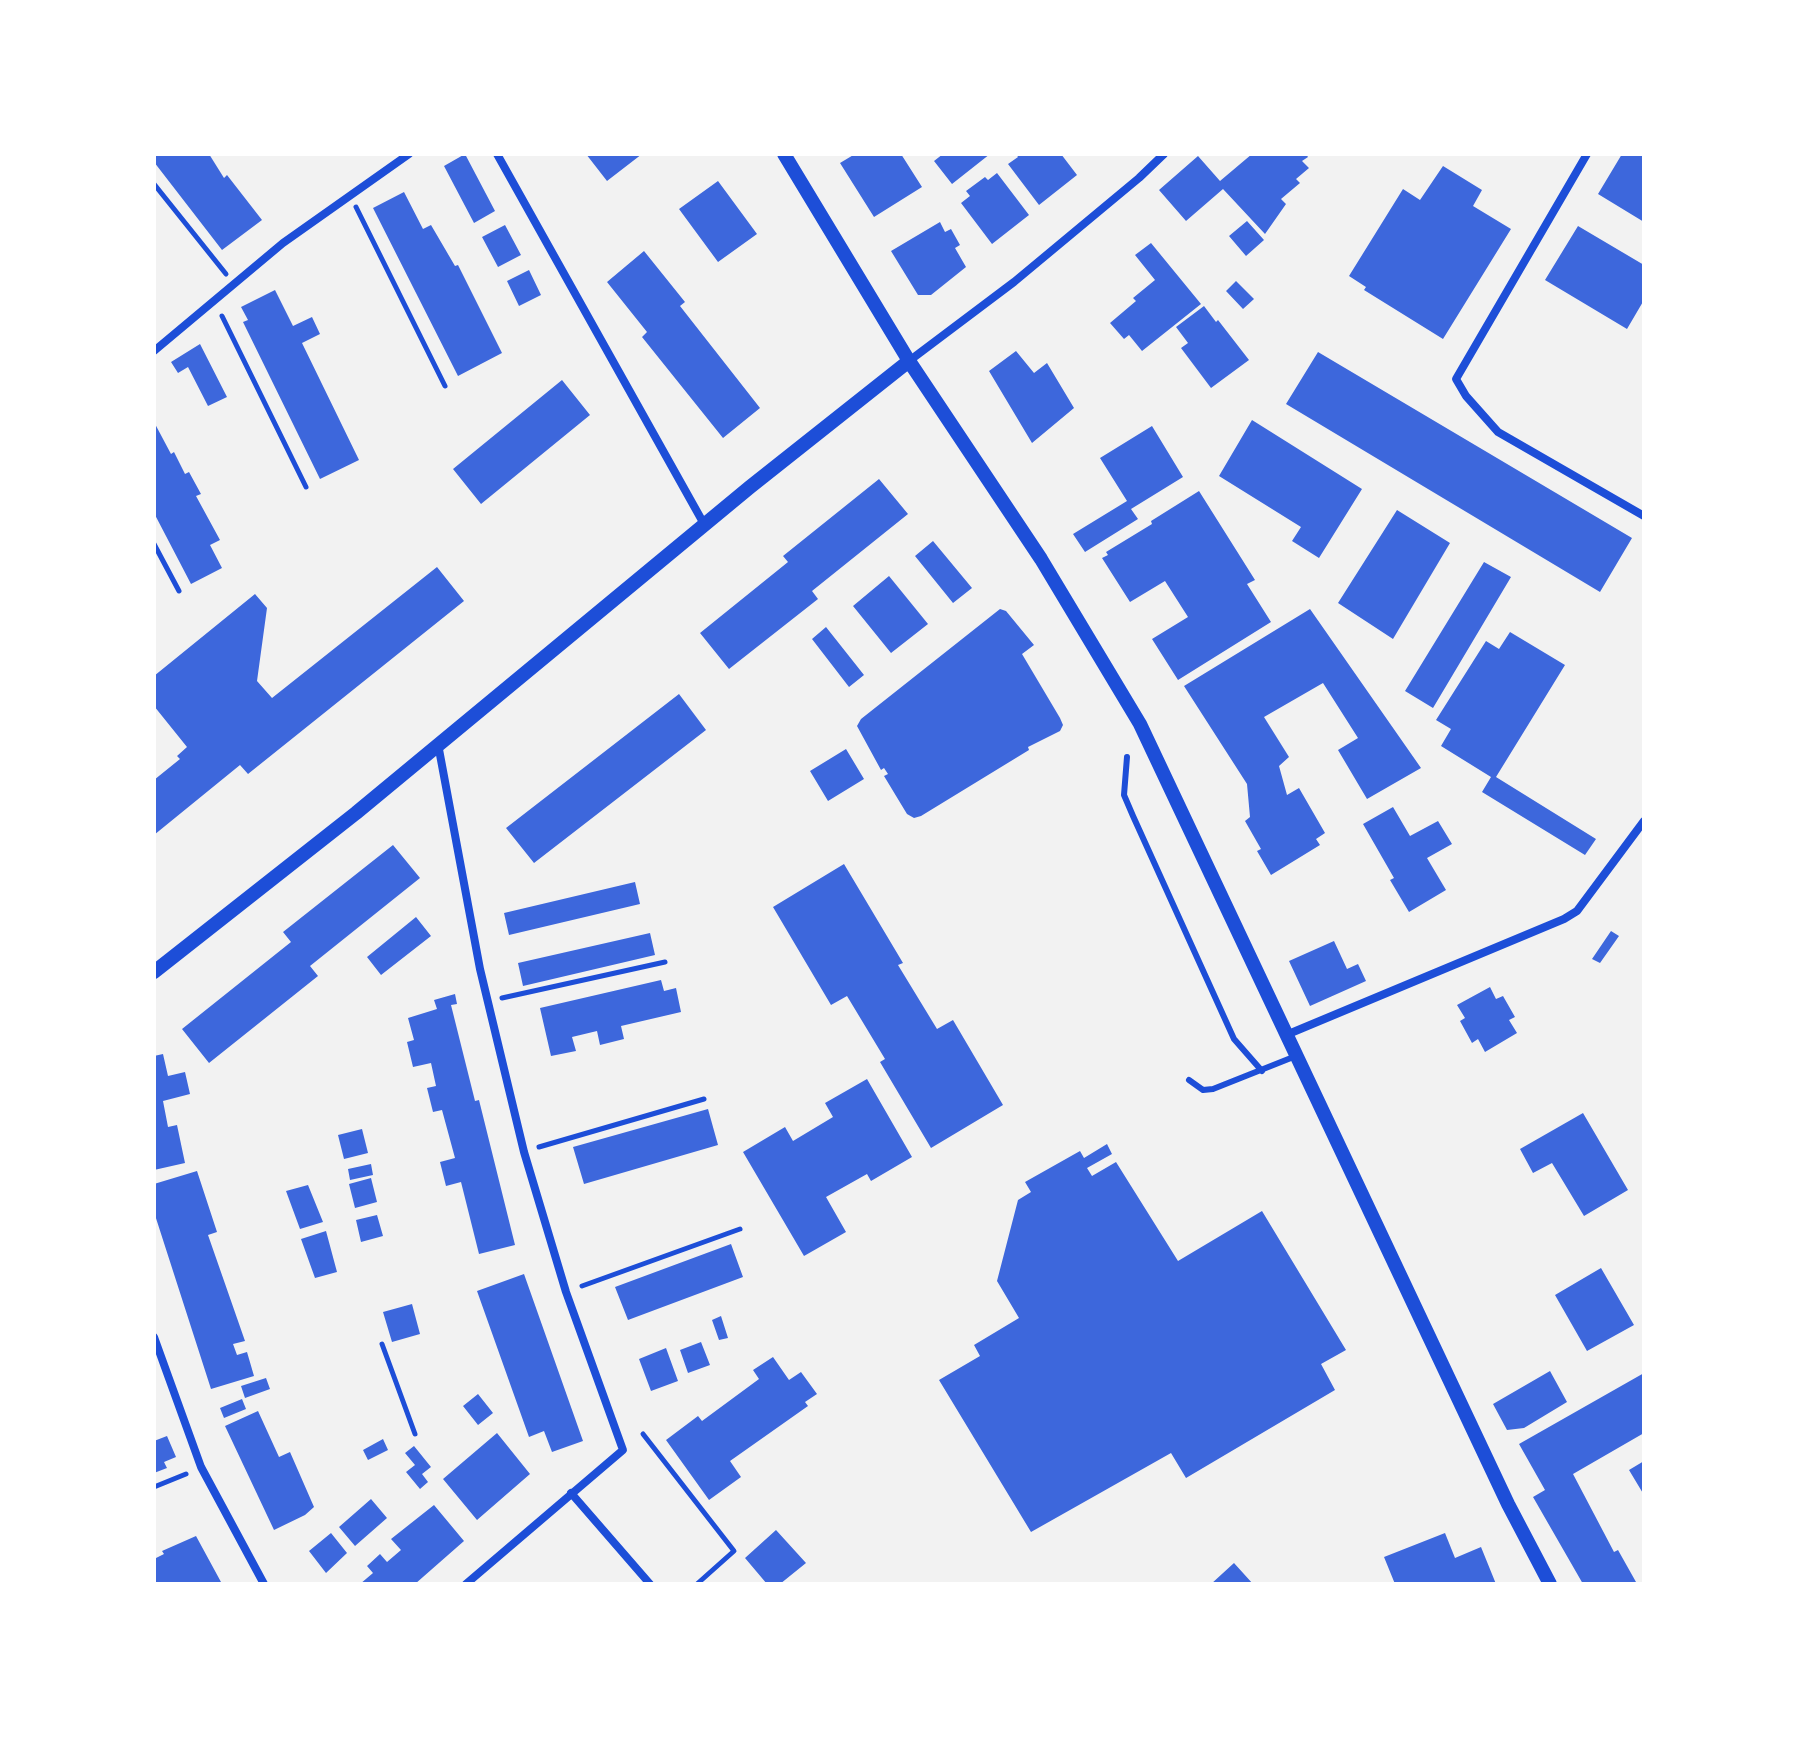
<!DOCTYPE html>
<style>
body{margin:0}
#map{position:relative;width:1798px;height:1738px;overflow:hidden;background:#f2f2f2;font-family:"Public Sans",sans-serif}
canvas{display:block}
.frame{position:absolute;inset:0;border:156px solid #fff;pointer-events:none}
</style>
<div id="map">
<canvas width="1798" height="1738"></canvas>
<div class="frame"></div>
</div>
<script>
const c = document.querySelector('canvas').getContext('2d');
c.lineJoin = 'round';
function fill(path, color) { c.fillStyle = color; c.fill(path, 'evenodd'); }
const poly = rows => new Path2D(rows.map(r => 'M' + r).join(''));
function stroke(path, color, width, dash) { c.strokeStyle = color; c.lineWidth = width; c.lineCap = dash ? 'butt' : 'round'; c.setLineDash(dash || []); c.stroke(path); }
fill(poly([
 [154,154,209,154,224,178,227,175,262,220,222,250,154,162],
 [465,154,495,211,474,223,444,166],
 [586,154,642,154,607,181],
 [855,154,901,154,922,187,874,217,840,163],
 [943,154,990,154,952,184,934,161],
 [1016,154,1061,154,1077,175,1039,205,1008,164,1018,157],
 [1252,154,1306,154,1308,157,1302,161,1309,168,1296,179,1300,183,1281,199,1286,204,1265,234,1223,189,1186,221,1159,190,1198,156,1220,181],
 [1622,154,1644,154,1644,222,1598,194],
 [1443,166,1482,190,1473,206,1511,229,1443,339,1364,290,1366,287,1349,276,1403,189,1420,200],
 [997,173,1029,215,992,244,961,203,970,196,966,191,985,177,988,180],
 [718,181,757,234,718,262,679,209],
 [404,192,423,229,431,225,455,266,458,265,502,353,458,376,373,208],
 [1247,221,1264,240,1246,256,1229,236],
 [940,222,945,232,951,229,960,245,955,248,966,267,931,295,918,295,891,251],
 [505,225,521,255,498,267,482,237],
 [1578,226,1644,265,1644,300,1627,329,1545,280],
 [1151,243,1201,304,1142,351,1129,335,1124,339,1110,323,1136,301,1133,298,1155,280,1135,255],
 [644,251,685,302,680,306,760,408,723,438,642,337,647,332,607,282],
 [529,270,541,295,519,306,507,281],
 [1236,281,1254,299,1243,309,1226,291],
 [275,290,293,326,312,317,320,334,302,343,359,460,320,479,243,322,248,320,241,307],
 [1204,306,1216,322,1218,320,1249,360,1211,388,1181,348,1188,343,1176,327],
 [200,344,227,397,208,406,188,367,178,373,171,362],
 [1016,351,1034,373,1047,363,1074,408,1032,443,989,371],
 [1318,352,1632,538,1600,592,1286,404],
 [562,380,590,415,481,504,453,469],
 [1252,420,1362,489,1319,558,1292,541,1301,527,1219,476],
 [154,422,171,454,174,452,185,474,189,472,201,494,196,496,220,540,210,545,222,568,191,584,154,513],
 [1152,426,1183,477,1131,509,1138,519,1085,552,1073,534,1127,501,1100,458],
 [879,479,908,514,812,591,818,599,729,669,700,633,788,562,783,556],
 [1199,491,1255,580,1247,584,1271,622,1178,680,1152,639,1188,617,1165,581,1130,602,1102,558,1108,555,1106,552,1152,524,1151,521],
 [1397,510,1450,543,1393,639,1338,603],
 [933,541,972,588,953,603,915,556],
 [1484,562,1511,577,1433,708,1405,691],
 [437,567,464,601,248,774,240,765,154,835,154,780,180,759,177,756,187,747,154,706,154,676,255,594,267,608,257,681,272,698],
 [889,576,928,624,891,653,853,606],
 [1000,609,1006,611,1034,645,1022,654,1060,718,1063,725,1060,731,1028,747,1029,750,921,816,914,818,907,814,884,776,888,774,884,768,881,770,857,726,861,719],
 [1310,609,1421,768,1367,799,1338,750,1358,738,1323,683,1264,717,1289,757,1279,766,1287,795,1299,788,1325,833,1316,839,1320,845,1271,875,1257,851,1261,849,1245,821,1250,817,1247,784,1184,686],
 [826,627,864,675,849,687,812,639],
 [1510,632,1565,665,1496,777,1596,839,1585,855,1482,792,1491,777,1441,746,1451,729,1436,720,1486,641,1499,649],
 [679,694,706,730,534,863,506,828],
 [846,749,864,779,828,801,810,771],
 [1393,807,1410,836,1438,821,1452,844,1427,858,1446,890,1409,912,1390,880,1394,878,1363,824],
 [393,845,420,878,310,966,318,976,209,1063,182,1029,291,942,283,932],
 [844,864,903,963,898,965,937,1029,953,1020,1003,1105,931,1148,880,1062,885,1059,847,996,831,1005,773,907],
 [635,882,640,904,509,935,504,913],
 [416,917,431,936,381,975,367,957],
 [1611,931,1619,936,1600,963,1592,959],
 [650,933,655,955,523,986,518,963],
 [1334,941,1347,969,1358,964,1366,981,1310,1006,1289,961],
 [661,980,664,991,676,988,681,1012,621,1026,624,1039,600,1045,597,1031,572,1037,576,1051,551,1056,540,1008],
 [1490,987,1496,999,1503,996,1515,1017,1509,1020,1517,1033,1485,1052,1478,1039,1472,1043,1460,1021,1465,1018,1457,1005],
 [455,994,457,1004,451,1005,475,1101,479,1100,515,1245,479,1254,461,1182,446,1186,440,1162,455,1158,442,1110,433,1112,427,1088,436,1086,431,1063,413,1067,407,1042,414,1040,408,1018,437,1009,434,1000],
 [163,1054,168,1076,185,1072,190,1094,163,1101,168,1127,177,1125,185,1163,154,1170,154,1056],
 [867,1079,912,1157,871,1181,867,1174,826,1197,846,1232,804,1256,743,1152,785,1127,793,1141,833,1117,825,1103],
 [708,1109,718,1145,584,1184,573,1147],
 [1583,1113,1628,1190,1584,1216,1552,1163,1533,1173,1520,1149],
 [362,1129,368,1153,344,1159,338,1135],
 [1107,1144,1112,1154,1087,1168,1092,1176,1116,1162,1178,1261,1262,1211,1346,1350,1321,1364,1335,1390,1186,1478,1171,1453,1031,1532,939,1380,980,1356,974,1345,1019,1318,997,1281,1018,1200,1031,1192,1025,1182,1080,1151,1084,1158],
 [371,1164,373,1175,350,1180,348,1169],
 [197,1171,217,1232,208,1235,245,1341,233,1344,237,1355,247,1352,254,1376,211,1389,154,1212,154,1184],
 [371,1178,377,1202,355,1208,349,1184],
 [308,1185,323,1222,300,1229,286,1191],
 [377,1215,383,1236,361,1242,356,1220],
 [326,1231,337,1272,315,1278,301,1239],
 [731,1244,743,1277,628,1320,615,1287],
 [1601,1268,1634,1325,1587,1351,1555,1295],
 [524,1274,583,1441,552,1452,544,1431,529,1437,477,1291],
 [412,1304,420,1334,392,1342,383,1312],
 [721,1316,728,1338,719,1340,712,1320],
 [701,1342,710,1365,688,1373,680,1350],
 [666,1348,678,1381,651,1391,639,1359],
 [773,1357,789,1380,801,1372,817,1394,805,1402,808,1406,730,1461,741,1477,709,1500,666,1440,698,1416,702,1421,759,1379,753,1370],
 [1550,1371,1567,1402,1524,1428,1507,1430,1493,1404],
 [1644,1373,1644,1433,1573,1474,1614,1552,1618,1550,1636,1582,1583,1584,1533,1497,1545,1490,1519,1444],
 [266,1378,270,1389,245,1398,241,1386],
 [478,1394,493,1413,478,1425,463,1406],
 [242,1399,246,1409,224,1418,220,1408],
 [258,1411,279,1457,290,1452,314,1507,305,1515,274,1530,225,1426],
 [497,1433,530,1474,477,1520,443,1479],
 [167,1436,176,1457,164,1462,167,1468,154,1473,154,1441],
 [383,1439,388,1450,368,1460,363,1450],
 [414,1446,431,1467,422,1474,428,1482,420,1489,406,1472,415,1465,405,1453],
 [1644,1461,1644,1495,1629,1470],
 [371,1499,387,1518,355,1546,339,1527],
 [434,1505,464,1541,415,1584,360,1584,373,1573,367,1566,380,1554,387,1562,401,1550,391,1539],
 [776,1530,806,1563,780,1584,767,1584,745,1558],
 [331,1533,347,1553,326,1573,309,1551],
 [1445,1533,1455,1558,1481,1547,1496,1584,1395,1584,1384,1557],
 [196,1536,221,1582,217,1584,154,1584,154,1559,164,1554,162,1551],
 [1234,1563,1253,1584,1211,1584]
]), '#3d67dc');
stroke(poly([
 [154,184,226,274],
 [356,207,445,386],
 [222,316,306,487],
 [154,544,179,591],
 [502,998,665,962],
 [539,1147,704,1099],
 [582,1286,740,1229],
 [382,1344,415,1434],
 [643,1434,734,1551,697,1584],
 [154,1487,186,1474]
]), '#1d4ed8', 5);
stroke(poly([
 [1127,757,1124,795,1133,816,1234,1039,1262,1071],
 [1189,1080,1203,1090,1213,1089,1296,1056]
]), '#1d4ed8', 6);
stroke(poly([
 [497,154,704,524],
 [1587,154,1456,379,1466,396,1498,432,1644,516],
 [154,351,283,243,409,154],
 [909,361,1014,282,1139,178,1164,154],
 [438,744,480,969,524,1152,566,1292,623,1450,466,1584],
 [1286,1035,1564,919,1577,911,1644,821],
 [154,1337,201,1467,264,1584],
 [571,1493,650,1584]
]), '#1d4ed8', 8);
stroke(poly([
 [784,154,909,361,1041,559,1140,724,1508,1504,1550,1584],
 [154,972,356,813,750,487,909,361]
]), '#1d4ed8', 14);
</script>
